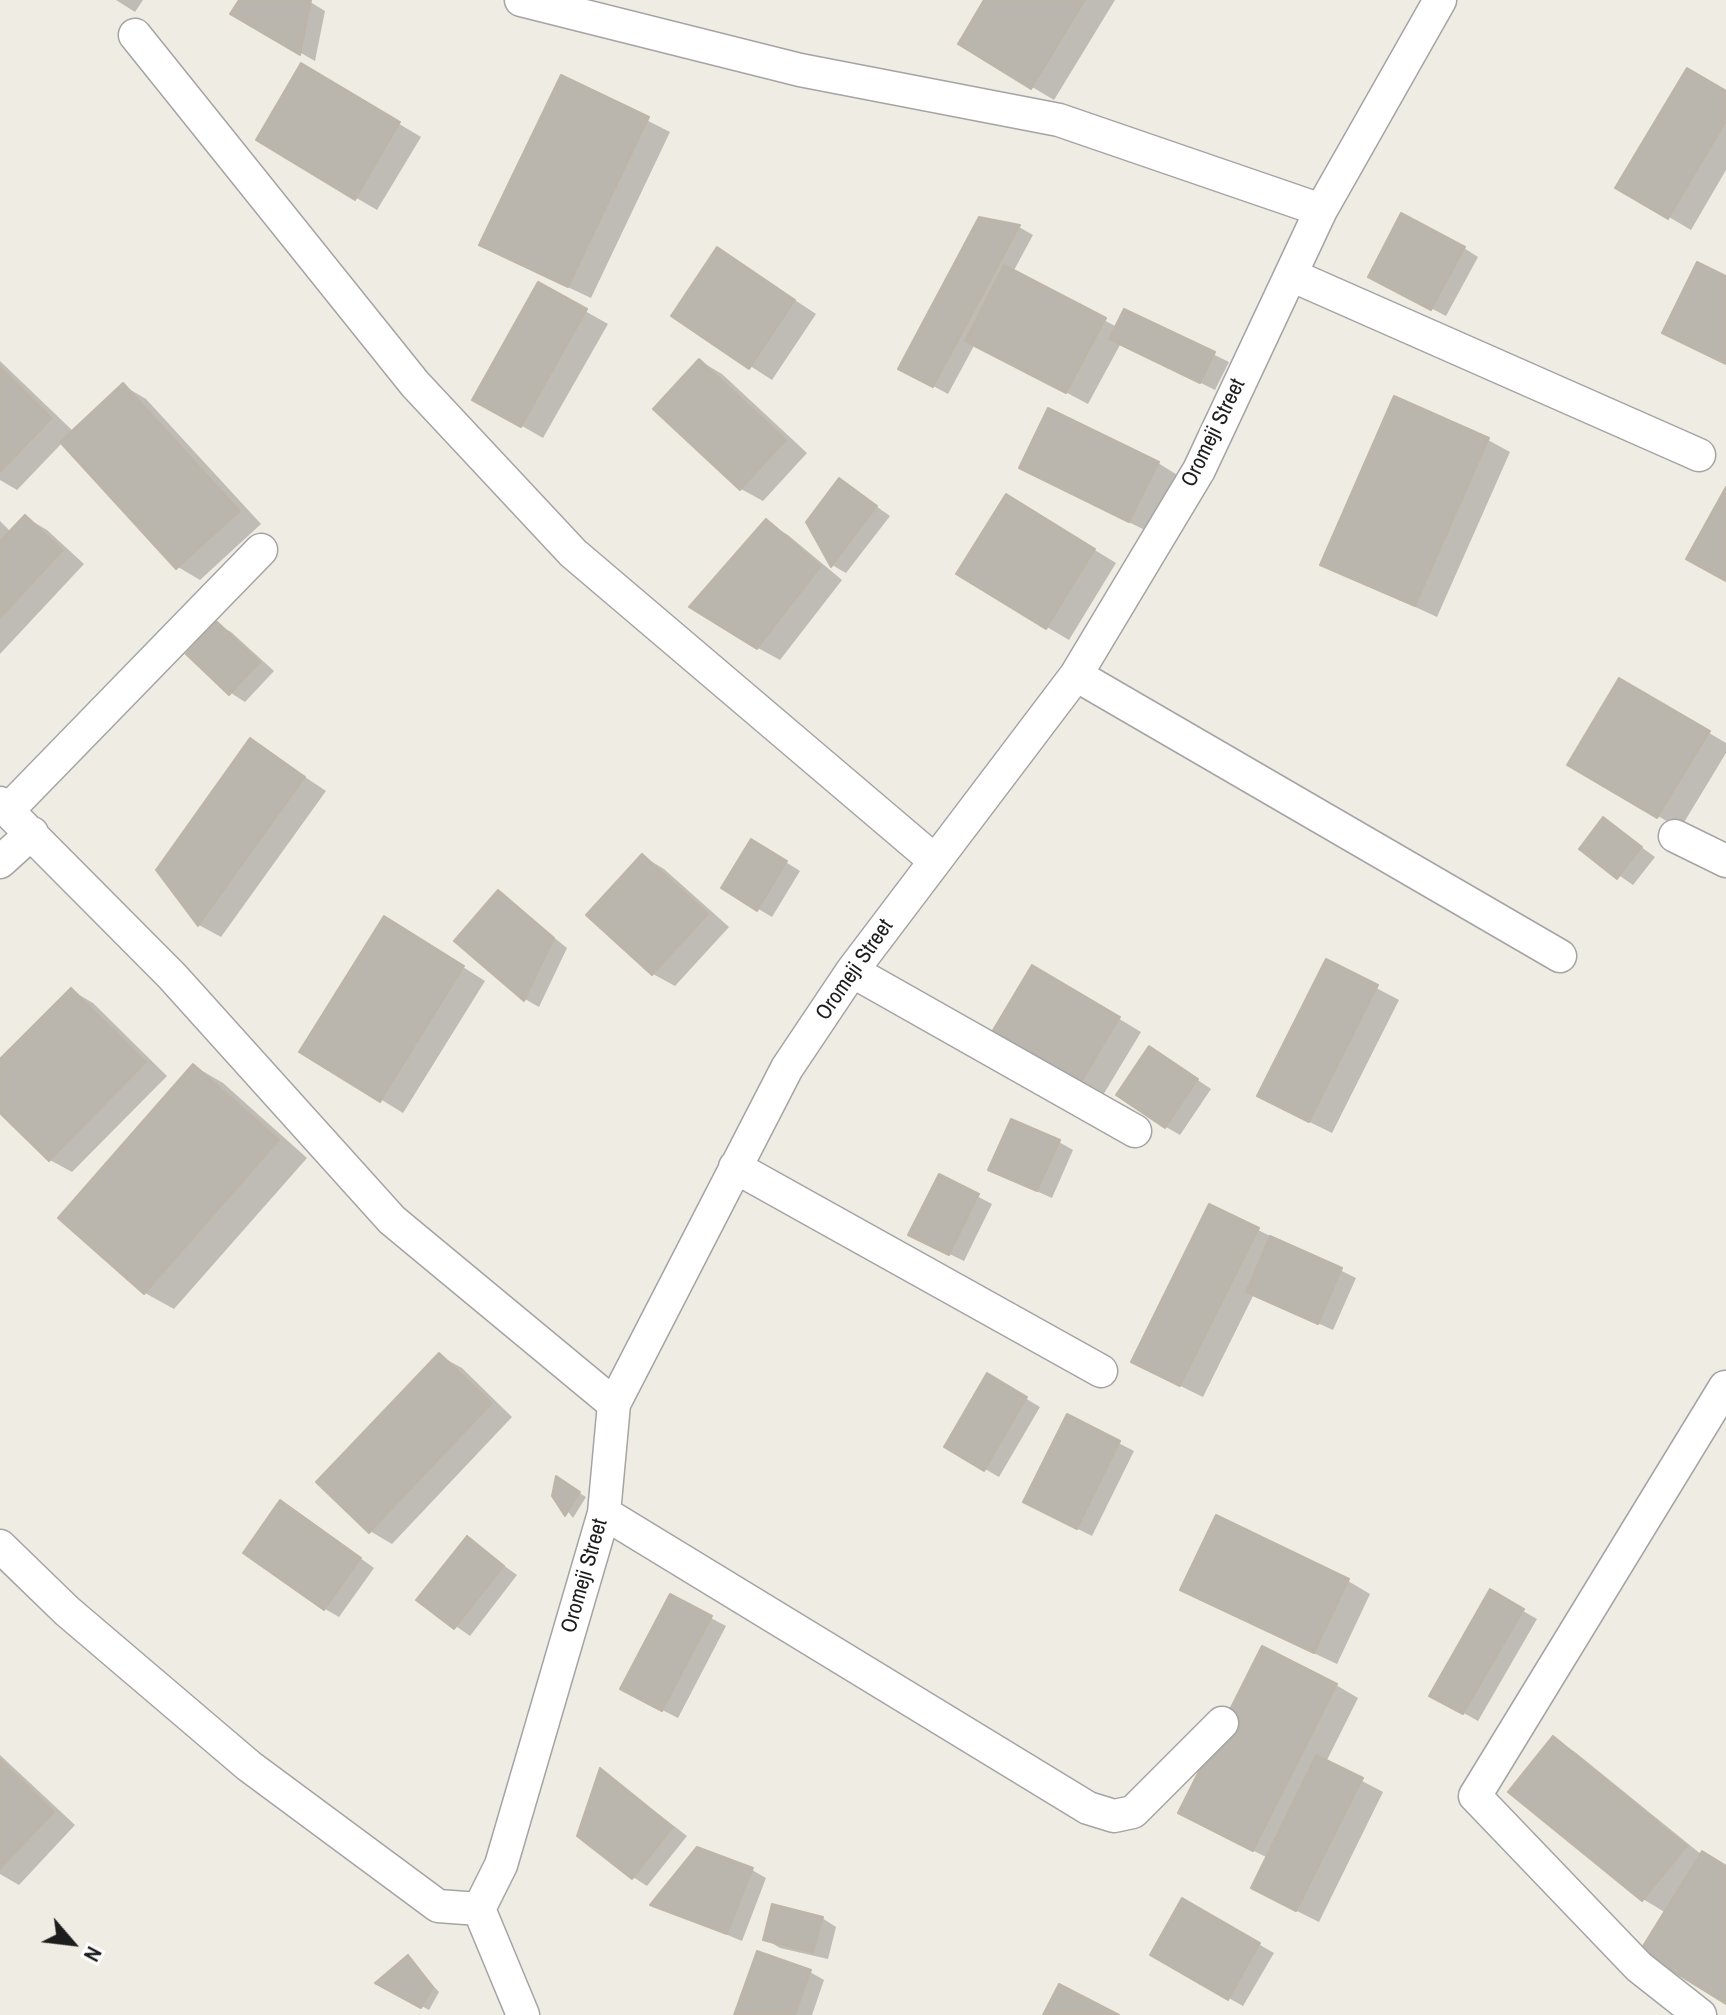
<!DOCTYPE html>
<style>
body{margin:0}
#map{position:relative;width:1726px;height:2015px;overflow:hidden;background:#eeece3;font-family:"Archivo Narrow",sans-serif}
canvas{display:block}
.north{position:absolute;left:32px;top:1903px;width:80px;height:80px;-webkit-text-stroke:6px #fff;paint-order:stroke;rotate:118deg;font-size:22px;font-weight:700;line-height:32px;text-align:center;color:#1d1d1d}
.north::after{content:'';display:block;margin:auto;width:28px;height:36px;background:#1d1d1d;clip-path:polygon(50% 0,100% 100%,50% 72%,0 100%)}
</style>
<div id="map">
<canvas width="1726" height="2015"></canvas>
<div class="north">N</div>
</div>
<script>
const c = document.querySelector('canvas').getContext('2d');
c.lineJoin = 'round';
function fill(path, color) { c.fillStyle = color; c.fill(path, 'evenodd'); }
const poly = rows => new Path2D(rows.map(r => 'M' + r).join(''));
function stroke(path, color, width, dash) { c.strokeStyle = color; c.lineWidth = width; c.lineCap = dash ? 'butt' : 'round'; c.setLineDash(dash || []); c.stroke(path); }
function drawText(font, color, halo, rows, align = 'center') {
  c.font = font + ' "Archivo Narrow",sans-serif'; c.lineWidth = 8; c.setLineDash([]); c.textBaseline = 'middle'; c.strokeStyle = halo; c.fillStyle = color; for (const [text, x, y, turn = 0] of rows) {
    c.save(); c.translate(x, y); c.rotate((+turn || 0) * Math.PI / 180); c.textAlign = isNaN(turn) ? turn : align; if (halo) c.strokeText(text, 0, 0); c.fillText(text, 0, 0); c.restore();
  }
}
fill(poly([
 [116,0,143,0,135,12],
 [241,0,307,0,325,11,315,61,233,14],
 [987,0,1115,0,1054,100,960,44],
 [302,66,421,137,377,210,258,140],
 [562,77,670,132,591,298,504,257],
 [1726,93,1726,170,1691,230,1618,187],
 [1019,227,1033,235,1013,272,1117,327,1125,311,1229,362,1215,390,1121,343,1088,404,975,344,948,394,915,376],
 [1464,248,1478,257,1446,316,1385,284],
 [739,263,816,314,772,380,673,316],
 [539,285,608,324,543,438,475,399],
 [0,361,74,432,124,386,146,399,261,524,200,580,178,567,63,442,17,490,0,480],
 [700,361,722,374,807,453,763,501,741,489],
 [1488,440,1510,452,1437,617,1322,564],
 [1158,463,1179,476,1151,533,1043,480],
 [839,480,890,516,846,573,832,565,808,523],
 [1028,509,1116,563,1069,640,1047,627],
 [25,517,47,530,84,564,0,654,0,521,11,532],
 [766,522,788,535,842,580,780,660,758,648],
 [217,624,231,632,274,671,245,702,231,693],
 [1620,680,1726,743,1726,753,1680,829,1570,764],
 [251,741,326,791,221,937,199,925,158,870],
 [1604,820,1655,857,1633,885,1581,849],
 [752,841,800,871,772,917,723,888],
 [642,856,664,869,729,927,675,986,653,974],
 [499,893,567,948,539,1007,525,999],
 [406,931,485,981,403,1113,302,1051],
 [1327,962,1399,1000,1332,1133,1281,1108],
 [1033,967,1141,1032,1100,1100,992,1037],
 [71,990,93,1003,167,1076,72,1172,50,1160,0,1110,0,1062],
 [1164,1057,1211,1089,1180,1135,1166,1127],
 [194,1066,223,1083,307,1158,174,1309,145,1293],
 [1059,1142,1073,1150,1052,1198,1005,1177],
 [940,1177,992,1204,964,1261,925,1242],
 [1258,1230,1356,1278,1333,1330,1254,1294,1203,1397,1156,1374],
 [440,1356,462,1368,512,1417,392,1544,370,1531],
 [988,1376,1040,1407,999,1477,947,1447],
 [1068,1417,1134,1451,1092,1536,1040,1510],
 [557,1479,586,1497,573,1518,555,1495],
 [295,1511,374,1568,339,1617,325,1609],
 [467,1539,517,1575,470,1636,419,1600],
 [1348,1581,1370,1594,1337,1664,1205,1602],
 [1490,1592,1537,1619,1478,1721,1432,1695],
 [671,1597,726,1626,678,1718,637,1697],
 [1336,1685,1358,1698,1326,1762,1383,1792,1319,1922,1275,1900,1268,1858,1202,1825],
 [1554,1739,1575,1752,1702,1855,1726,1868,1726,2002,1666,1913,1643,1899],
 [0,1755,75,1825,19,1885,0,1874],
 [602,1771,687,1836,647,1886,633,1877],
 [752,1870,766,1878,742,1941,653,1904],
 [1183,1901,1274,1953,1243,2006,1152,1955],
 [822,1918,836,1927,828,1959,780,1948,765,1939],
 [408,1958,439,1992,429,2010,378,1982],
 [810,1972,824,1980,812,2015,736,2015]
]), '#0003');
const building = poly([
 [239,0,311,0,300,55,230,14,239,0],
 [984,0,1085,0,1031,89,958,44,984,0],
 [301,63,400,122,355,200,256,140,301,63],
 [1687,68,1726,91,1726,121,1668,219,1615,188,1687,68],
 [561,75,649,117,568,287,479,245,561,75],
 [1401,213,1465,247,1431,310,1368,277,1401,213],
 [979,217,1020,225,933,387,898,369,979,217],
 [717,247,795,300,749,369,671,316,717,247],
 [1697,262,1726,276,1726,364,1662,333,1697,262],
 [1004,265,1106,318,1066,393,965,341,1004,265],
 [538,282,587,309,521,427,472,400,538,282],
 [1124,309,1215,352,1200,383,1109,339,1124,309],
 [699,359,786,440,740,490,653,409,699,359],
 [0,367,52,418,0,472,0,367],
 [123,383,240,511,176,569,60,442,123,383],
 [1394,396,1489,438,1415,606,1320,565,1394,396],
 [1048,408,1159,462,1129,522,1019,468,1048,408],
 [839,478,877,506,831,567,806,522,839,478],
 [1726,487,1726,581,1686,559,1726,487],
 [1006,494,1095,549,1046,629,956,574,1006,494],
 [25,515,63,550,0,618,0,541,25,515],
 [766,519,821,566,757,649,689,607,766,519],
 [216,621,260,662,229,695,186,654,216,621],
 [1619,678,1710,731,1657,818,1567,765,1619,678],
 [250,738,305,777,198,926,156,870,250,738],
 [1603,817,1642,847,1617,879,1579,849,1603,817],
 [751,839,787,861,757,911,721,888,751,839],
 [642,854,708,914,652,975,586,915,642,854],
 [498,890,554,938,524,1001,454,941,498,890],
 [384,916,464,966,380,1102,299,1052,384,916],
 [1326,959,1378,985,1309,1122,1257,1096,1326,959],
 [1032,965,1120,1017,1077,1089,989,1037,1032,965],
 [71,988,146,1062,49,1161,0,1113,0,1059,71,988],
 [1149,1046,1198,1079,1165,1128,1116,1095,1149,1046],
 [193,1064,279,1140,144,1294,58,1218,193,1064],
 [1011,1119,1060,1140,1037,1191,988,1170,1011,1119],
 [939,1174,979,1194,949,1255,908,1235,939,1174],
 [1209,1204,1259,1228,1180,1386,1131,1362,1209,1204],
 [1270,1236,1342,1268,1318,1324,1246,1292,1270,1236],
 [439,1353,492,1403,369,1533,316,1482,439,1353],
 [987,1373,1027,1397,984,1471,944,1447,987,1373],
 [1067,1414,1120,1441,1077,1529,1023,1502,1067,1414],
 [556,1476,580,1492,565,1516,552,1496,556,1476],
 [280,1500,361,1558,324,1610,243,1553,280,1500],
 [1216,1515,1349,1579,1314,1653,1180,1590,1216,1515],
 [467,1536,504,1566,454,1629,416,1600,467,1536],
 [1490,1589,1524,1609,1463,1714,1429,1696,1490,1589],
 [670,1594,712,1616,662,1711,620,1689,670,1594],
 [1262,1646,1337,1684,1253,1851,1178,1813,1262,1646],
 [1553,1736,1687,1846,1642,1901,1508,1792,1553,1736],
 [1316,1755,1363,1778,1296,1911,1251,1888,1316,1755],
 [0,1759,54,1812,0,1869,0,1759],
 [600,1768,673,1827,632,1879,577,1836,600,1768],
 [697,1847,753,1868,727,1934,650,1905,697,1847],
 [1702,1851,1726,1866,1726,2004,1640,1951,1702,1851],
 [1182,1898,1260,1943,1228,2000,1150,1955,1182,1898],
 [772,1904,823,1917,813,1953,763,1940,772,1904],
 [757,1951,811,1970,795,2015,734,2015,757,1951],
 [408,1955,433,1987,421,2008,375,1983,408,1955],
 [1059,1984,1119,2015,1043,2015,1059,1984]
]);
fill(building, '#bab5ad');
stroke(building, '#beb5a7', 2);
const minor = poly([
 [521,0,800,70,1059,120,1321,210],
 [135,35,415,384,573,553,934,860],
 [1291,275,1699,455],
 [1076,675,1560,956],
 [0,803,172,976,392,1220,614,1404],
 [8,810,261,550],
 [1675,836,1726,861],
 [0,862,32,833],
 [852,971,1135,1131],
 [735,1167,1101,1371],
 [604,1513,1088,1808,1114,1816,1133,1812,1222,1723],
 [0,1546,67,1611,249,1766,438,1906,479,1909],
 [523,2015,479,1909,501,1865,604,1513,614,1404,787,1068,852,971,1076,675,1199,470,1321,210,1440,0],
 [1700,2015,1639,1967,1475,1796,1725,1387]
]);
stroke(minor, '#a4a4a4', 35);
stroke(minor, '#fff', 32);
drawText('22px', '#1d1d1d', '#fff', [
 ["Oromeji Street",1214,433,-64],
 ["Oromeji Street",855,970,-55],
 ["Oromeji Street",585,1576,-74]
]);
</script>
